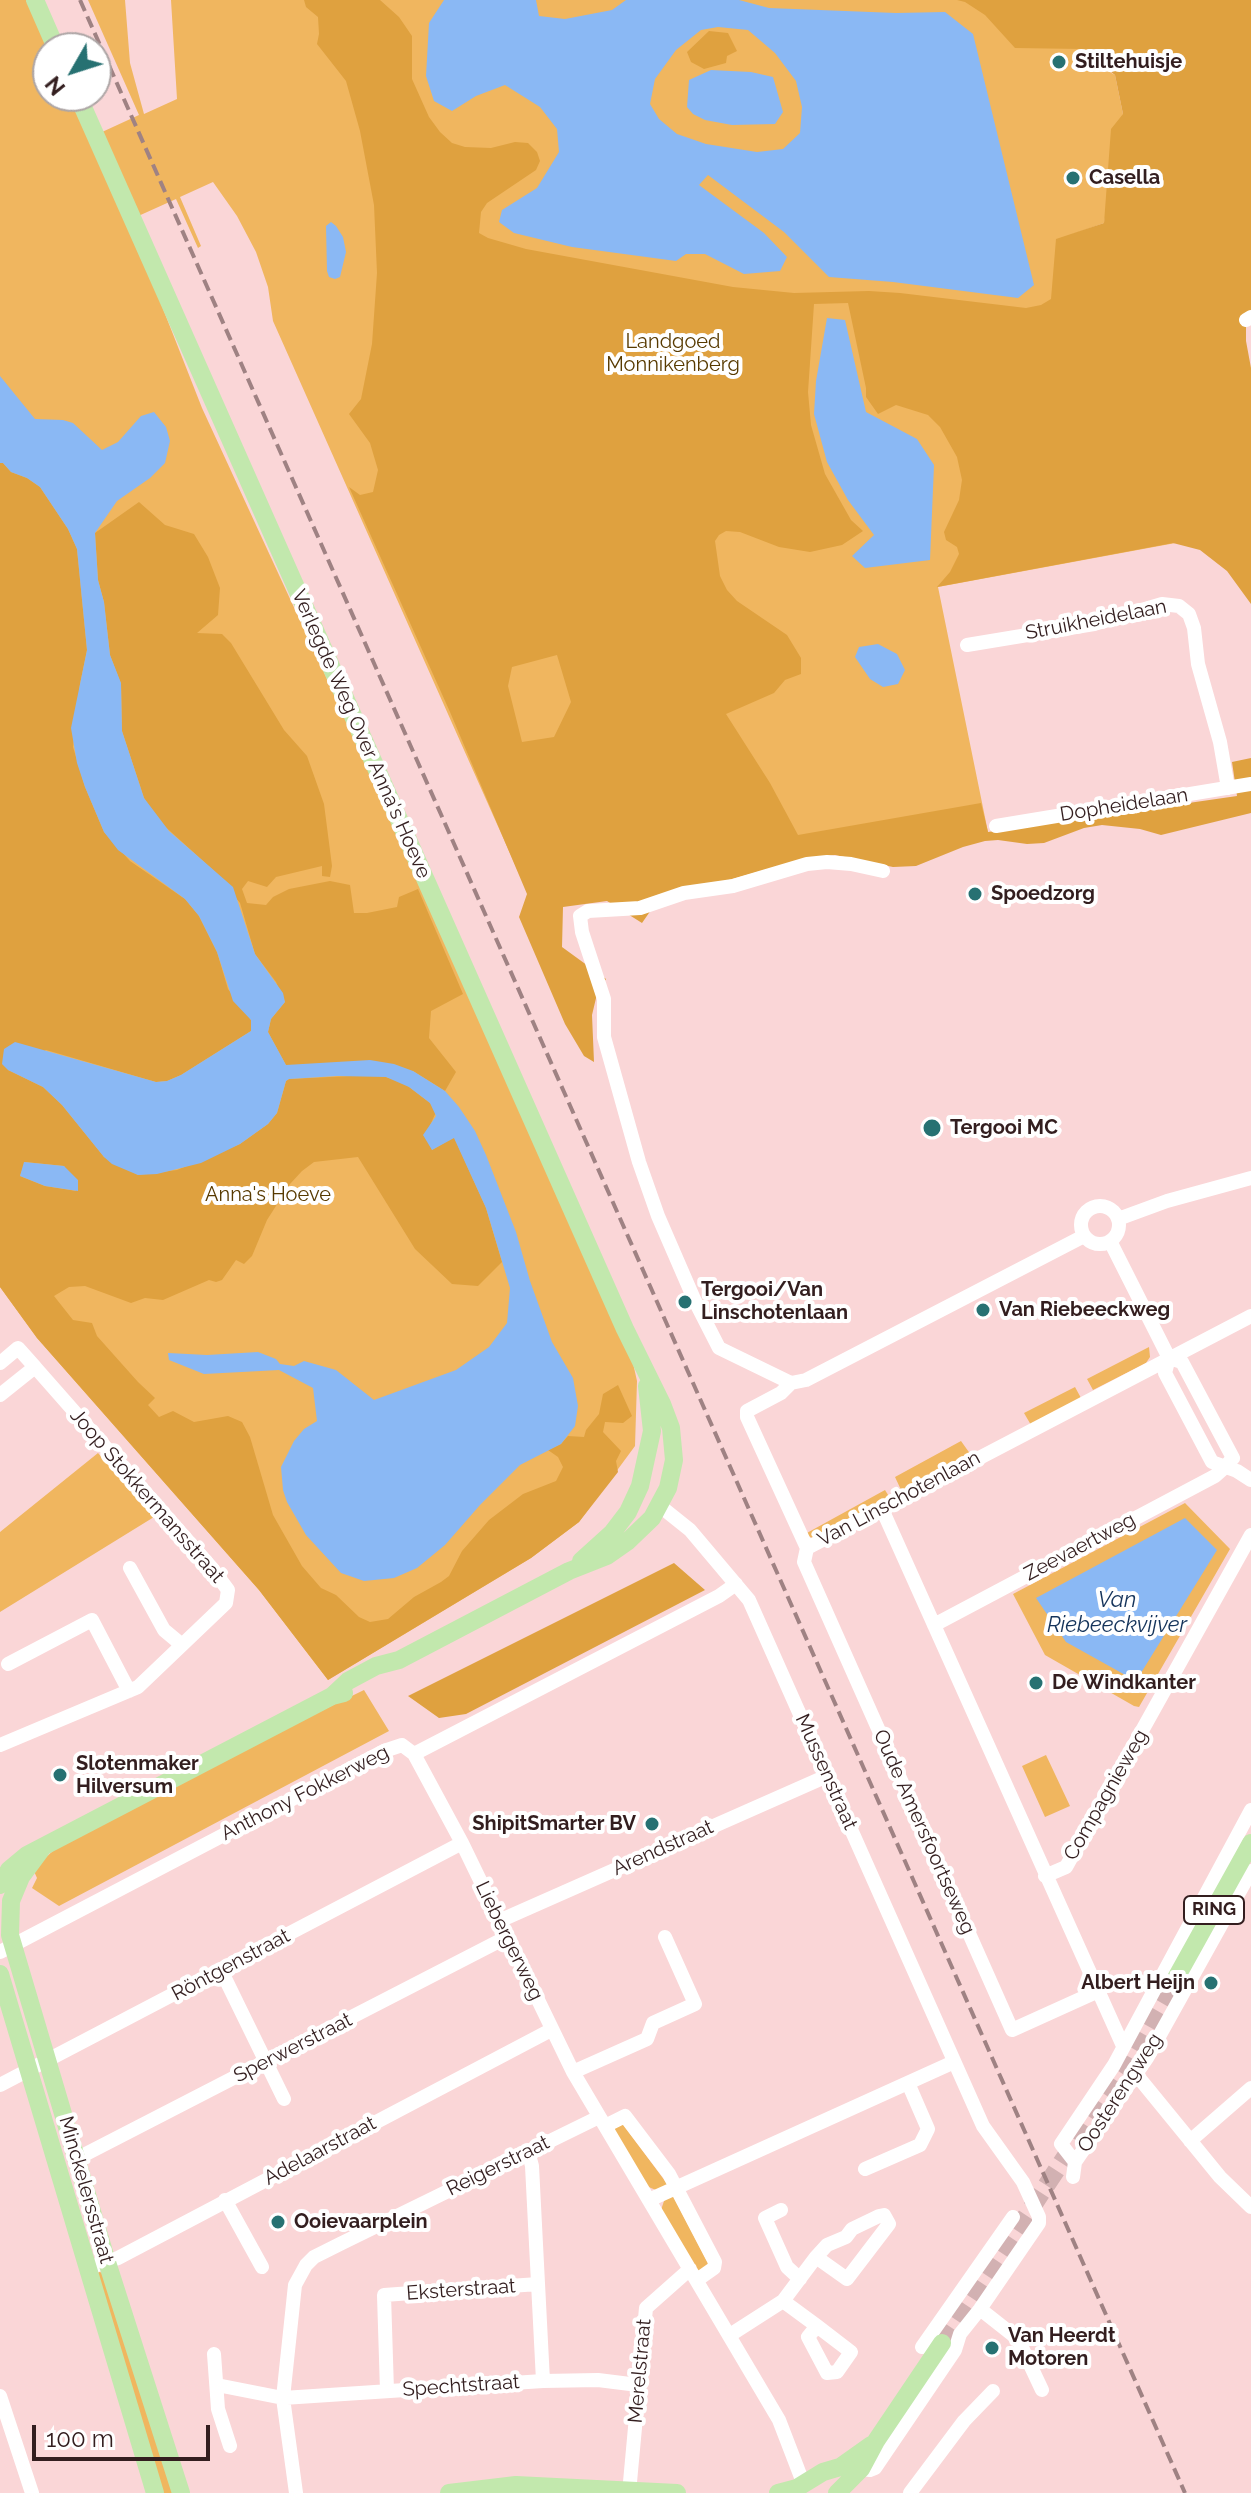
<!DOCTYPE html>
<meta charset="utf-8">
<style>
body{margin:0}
#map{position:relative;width:1251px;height:2493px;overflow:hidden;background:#fad6d7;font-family:Raleway,sans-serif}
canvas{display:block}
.north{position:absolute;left:32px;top:32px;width:80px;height:80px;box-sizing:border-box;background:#fff;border:2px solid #ada5a5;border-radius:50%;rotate:231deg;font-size:22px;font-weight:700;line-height:32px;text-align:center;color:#331e1f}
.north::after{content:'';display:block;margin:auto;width:28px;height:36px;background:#277172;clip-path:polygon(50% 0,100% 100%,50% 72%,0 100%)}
.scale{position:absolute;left:32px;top:2425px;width:178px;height:36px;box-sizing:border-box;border:4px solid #331e1f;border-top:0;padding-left:10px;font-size:24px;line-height:28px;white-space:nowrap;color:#331e1f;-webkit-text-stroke:6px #fff;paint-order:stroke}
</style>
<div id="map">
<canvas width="1251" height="2493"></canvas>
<div class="north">N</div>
<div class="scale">100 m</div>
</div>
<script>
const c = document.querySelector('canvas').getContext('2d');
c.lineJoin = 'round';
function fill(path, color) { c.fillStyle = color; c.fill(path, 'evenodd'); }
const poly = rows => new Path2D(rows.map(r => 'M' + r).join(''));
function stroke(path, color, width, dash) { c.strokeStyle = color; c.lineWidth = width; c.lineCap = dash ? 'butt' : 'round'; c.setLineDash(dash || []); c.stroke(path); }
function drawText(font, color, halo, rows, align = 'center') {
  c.font = font + ' Raleway,sans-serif'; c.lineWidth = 8; c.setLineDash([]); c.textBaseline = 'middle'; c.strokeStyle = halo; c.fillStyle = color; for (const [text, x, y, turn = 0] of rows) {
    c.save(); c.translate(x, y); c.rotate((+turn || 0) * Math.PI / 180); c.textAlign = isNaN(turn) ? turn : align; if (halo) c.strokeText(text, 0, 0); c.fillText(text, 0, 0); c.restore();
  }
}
fill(poly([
 [0,0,26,0,48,48,48,96,71,96,89,138,139,115,88,0,125,0,130,63,144,114,177,99,171,0,1251,0,1153,32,1251,529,938,587,988,832,521,878,273,321,268,287,256,252,237,216,213,182,180,197,201,246,198,248,176,199,125,222,147,268,202,408,386,807,633,1363,637,1381,635,1446,579,1522,531,1558,328,1680,259,1590,37,1338,0,1287],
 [1119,56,1136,159,1118,216,1080,236,1062,238,1104,223,1123,114,1115,75,1101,67],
 [1149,1347,1150,1357,1146,1363,1093,1390,1087,1379],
 [1075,1387,1081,1398,1031,1425,1024,1413],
 [961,1441,971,1455,902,1492,895,1477],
 [98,1453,154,1517,0,1612,0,1532],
 [885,1490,890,1498,812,1538,805,1534],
 [1185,1503,1230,1549,1139,1707,1134,1706,1045,1655,1013,1594],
 [364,1690,389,1731,59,1906,32,1888,37,1878,33,1869,54,1850,235,1753],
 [1046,1755,1070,1806,1045,1817,1022,1766],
 [622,2123,668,2185,656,2190,646,2186,615,2133,615,2126],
 [672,2194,710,2267,696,2272,661,2210,665,2198],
 [99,2272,104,2273,175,2493,161,2493,95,2277]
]), '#f0b65f');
fill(poly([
 [304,0,380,0,399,17,412,36,412,79,429,117,440,132,452,143,465,147,491,148,515,142,528,143,537,152,540,161,536,170,487,203,481,212,479,233,488,238,526,249,733,287,794,293,869,291,900,293,1026,308,1041,305,1051,299,1056,239,1104,223,1111,129,1123,114,1115,75,1081,49,1015,48,985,15,965,2,957,0,1251,0,1251,314,1246,317,1246,341,1251,368,1251,604,1227,571,1200,550,1173,543,937,587,950,572,959,554,957,547,946,540,944,532,959,500,962,480,957,457,940,427,928,415,896,405,878,414,866,397,866,388,848,303,814,304,808,392,811,425,825,474,851,520,863,531,842,545,810,552,779,547,740,532,726,531,719,535,715,541,720,576,727,590,737,601,787,635,801,658,801,674,785,680,774,693,726,714,770,783,798,835,981,803,988,832,1237,796,1232,762,1251,758,1251,813,1161,835,1140,829,1102,825,1084,828,1044,843,1027,844,998,840,985,841,963,847,916,866,893,867,835,855,807,858,658,900,642,923,607,901,563,907,562,947,606,979,597,994,592,1015,594,1062,584,1056,565,1024,519,917,527,894,450,712,349,487,360,495,373,492,378,470,370,443,349,414,361,399,372,344,377,273,374,205,360,131,346,81,317,44,319,34,318,17,306,7],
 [557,655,571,702,554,737,522,742,508,686,512,667],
 [709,31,728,33,737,51,727,56,726,63,704,69,691,62,687,52],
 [0,463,3,463,11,472,27,478,40,487,68,529,77,549,87,650,80,684,73,747,85,787,104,832,130,861,185,899,199,916,217,952,228,989,251,1020,251,1031,181,1075,167,1081,156,1082,46,1050,8,1070,43,1087,62,1105,104,1157,138,1175,177,1170,240,1144,268,1124,277,1113,286,1081,289,1079,371,1075,386,1077,404,1083,430,1103,436,1112,429,1128,432,1150,454,1137,486,1208,502,1262,478,1286,452,1284,415,1249,358,1157,314,1162,302,1171,290,1184,267,1220,252,1256,244,1264,236,1260,222,1280,216,1282,209,1280,163,1300,145,1298,131,1303,85,1286,69,1287,54,1296,73,1320,92,1323,97,1336,138,1382,155,1398,148,1405,159,1417,173,1411,194,1422,228,1416,242,1422,250,1437,273,1515,302,1566,321,1588,336,1595,359,1617,370,1622,388,1619,414,1597,441,1582,449,1576,462,1551,489,1520,523,1494,556,1481,563,1467,558,1457,548,1450,561,1444,568,1436,584,1437,586,1430,599,1414,603,1394,618,1385,632,1416,623,1423,605,1422,603,1432,621,1451,616,1461,618,1472,579,1522,531,1558,328,1680,259,1590,37,1338,0,1287],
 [25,1162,64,1166,76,1191,45,1186,20,1176],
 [139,502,165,525,194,534,208,557,220,588,218,615,197,633,222,634,231,643,284,730,307,756,324,804,332,866,330,877,322,876,322,866,276,877,267,887,248,881,242,889,247,903,266,905,273,897,289,889,330,881,350,885,354,913,367,913,397,907,399,897,418,889,463,994,431,1011,429,1038,456,1072,445,1091,413,1071,286,1065,268,1032,271,1019,285,1002,276,982,255,954,240,903,213,870,160,822,144,798,122,731,121,684,110,655,104,602,98,580,95,533],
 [674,1563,705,1590,466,1714,439,1718,408,1696]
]), '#dfa13f');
fill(poly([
 [444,0,536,0,539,16,565,19,612,10,626,0,739,0,769,8,896,13,945,12,973,34,1034,285,1018,298,893,282,829,277,784,232,708,175,699,185,764,233,787,257,780,271,744,274,705,254,686,254,676,261,572,247,514,233,499,222,502,210,537,188,559,152,557,129,540,107,505,85,476,96,452,111,434,101,426,76,429,23],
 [718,27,748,30,775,53,796,81,802,107,800,133,783,149,757,152,706,144,677,134,659,119,650,104,655,79,676,50,701,30],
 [711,70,751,72,773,77,783,112,775,124,732,125,705,120,693,114,687,107,689,80],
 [331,222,336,226,343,237,346,252,340,277,335,279,329,277,327,271,326,226],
 [827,318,845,320,866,412,917,439,934,465,930,560,865,568,852,556,874,535,848,500,827,462,814,414,816,381],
 [0,376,35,419,63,420,73,423,102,450,118,442,141,416,154,412,166,427,170,441,165,463,150,478,117,501,95,533,98,580,104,602,110,655,121,683,122,731,144,798,169,831,233,887,255,954,283,993,285,1002,271,1019,268,1032,286,1065,370,1060,394,1064,413,1071,445,1091,459,1107,475,1131,486,1155,516,1232,530,1281,552,1342,573,1378,578,1406,575,1426,561,1444,520,1465,480,1505,445,1545,417,1568,394,1578,364,1581,341,1573,306,1535,287,1502,283,1490,281,1467,294,1441,304,1429,317,1421,313,1388,279,1370,204,1374,169,1360,168,1353,207,1355,258,1352,276,1359,280,1364,294,1366,304,1361,336,1370,374,1400,456,1370,489,1347,507,1323,510,1288,486,1208,454,1138,432,1150,423,1135,436,1116,430,1103,409,1087,386,1077,337,1076,289,1079,286,1081,277,1113,268,1124,240,1144,201,1163,157,1174,138,1175,112,1164,104,1157,62,1105,43,1087,8,1070,2,1064,4,1049,15,1042,156,1082,167,1081,181,1075,251,1031,251,1020,233,1001,217,952,199,916,185,899,118,850,104,832,85,787,77,763,71,728,87,650,77,549,68,529,40,487,27,478,11,472,3,463,0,463],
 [878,644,897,654,905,670,898,684,883,687,870,679,855,657,859,647],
 [24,1162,64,1166,78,1180,78,1191,45,1186,20,1176],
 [1185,1518,1217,1550,1136,1681,1066,1642,1036,1598]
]), '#8ab8f4');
stroke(poly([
 [942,2343,1128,2062,1176,1978]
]), '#d2b1b2', 18, [18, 9]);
stroke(poly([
 [1246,320,1251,317],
 [967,645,1094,624,1162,604,1179,606,1189,614,1194,628,1198,664,1220,742,1228,788],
 [996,826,1251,784],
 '1081 1225a19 19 0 1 1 38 0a19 19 0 1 1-38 0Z',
 [1118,1219,1167,1201,1251,1178],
 [1110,1241,1169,1358,1165,1373,1212,1462,1237,1471,1251,1480],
 [0,1363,18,1348,35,1367,0,1395],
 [791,1383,719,1348,694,1299,658,1216,639,1162,604,1037,604,999,582,932,580,916,588,911,640,908,684,893,733,886,807,864,827,862,851,864,883,871],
 [660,1506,690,1530,749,1600,983,2126,1023,2182,1039,2217,1039,2223,980,2309,960,2334,955,2350,875,2468,870,2470,861,2469],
 [882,1509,1123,2046],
 [807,1548,804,1562,1012,2030,1096,1992],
 [807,1548,747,1417,747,1411,781,1393,791,1383,806,1380,1084,1236],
 [807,1548,1251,1316],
 [130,1568,164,1630,182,1645],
 [934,1625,1215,1476,1224,1468,1233,1458,1182,1362,1169,1358],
 [8,1664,92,1620,129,1691],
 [0,1745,138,1687,226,1603,228,1590,211,1567,35,1367],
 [414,1754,462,1843,573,2072,779,2420,804,2485],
 [1045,1876,1066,1867,1251,1535],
 [499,1921,827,1776],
 [0,1952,384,1751,402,1745,414,1754,719,1596,736,1584],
 [221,1970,284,2099],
 [573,2072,647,2039,653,2023,695,2004,665,1937],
 [1135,2073,1220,2177,1251,2207],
 [0,2085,462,1843],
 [605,2126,625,2116,669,2174,715,2262,714,2268,697,2280],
 [1190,2141,1251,2088],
 [528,2151,532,2166,543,2381],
 [78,2158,507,1937],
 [1075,2162,1061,2144,1114,2065,1251,1810],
 [865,2169,920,2145,928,2129,908,2083],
 [1073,2177,1075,2162,1147,2058,1251,1871],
 [225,2200,262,2267],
 [649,2200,954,2062],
 [781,2210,765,2218,787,2267,800,2279],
 [88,2268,118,2258,551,2030],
 [783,2301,817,2326,851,2352,837,2372,827,2373,808,2337,817,2326],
 [980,2309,1018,2339,1042,2390],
 [730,2335,783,2301,816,2257,827,2245,846,2237,852,2229,879,2216,884,2215,889,2224,847,2279,816,2257],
 [922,2347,1013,2217],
 [214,2354,218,2409,230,2446],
 [217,2385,283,2398,543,2381,598,2380,638,2385],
 [387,2391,384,2295,538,2284],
 [0,2396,32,2493],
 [296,2493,283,2398,295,2285,306,2265,314,2257,340,2244,599,2117],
 [629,2493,646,2308,690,2269],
 [910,2493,964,2421,993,2391]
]), '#fff', 14);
stroke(poly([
 [35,0,56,48],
 [78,96,625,1329,662,1404,671,1428,674,1460,668,1488,652,1518,627,1542,607,1556,569,1571,399,1660,376,1666,348,1681,332,1696],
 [581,1561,612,1533,628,1512,640,1486,652,1431,647,1386],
 [41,1850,21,1877,11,1901,10,1935,107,2262,181,2493],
 [0,1885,9,1870,27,1855,332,1696,344,1693],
 [0,1974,155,2493],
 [1176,1978,1251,1843],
 [449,2493,516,2485,677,2493],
 [778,2493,797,2488,823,2472,840,2467,871,2445],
 [837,2493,861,2469,876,2441,942,2343]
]), '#c2e8ad', 18);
stroke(poly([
 [80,0,1185,2493]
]), '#9f8283', 4, [12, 6]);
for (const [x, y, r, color] of [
 [1059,62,8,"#277172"],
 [1073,178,8,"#277172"],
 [975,894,8,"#277172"],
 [932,1128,10,"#277172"],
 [685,1302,8,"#277172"],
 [983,1310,8,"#277172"],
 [1036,1683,8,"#277172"],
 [60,1775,8,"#277172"],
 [652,1824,8,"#277172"],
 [1211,1983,8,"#277172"],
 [278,2222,8,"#277172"],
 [992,2348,8,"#277172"]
]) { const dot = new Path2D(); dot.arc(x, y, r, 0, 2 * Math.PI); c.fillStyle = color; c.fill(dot); stroke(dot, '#fff', 3); }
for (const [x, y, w] of [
 [1214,1910,60]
]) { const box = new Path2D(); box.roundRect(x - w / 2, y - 14, w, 28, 6); c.fillStyle = '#fff'; c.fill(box); stroke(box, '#331e1f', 2); }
drawText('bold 18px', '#331e1f', null, [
 ["RING",1214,1910]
]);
drawText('bold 20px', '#331e1f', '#fff', [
 ["Stiltehuisje",1075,62],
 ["Casella",1089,178],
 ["Spoedzorg",991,894],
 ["Tergooi MC",950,1128],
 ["Tergooi/Van",701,1290],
 ["Linschotenlaan",701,1313],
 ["Van Riebeeckweg",999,1310],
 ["De Windkanter",1052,1683],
 ["Slotenmaker",76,1764],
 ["Hilversum",76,1787],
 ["ShipitSmarter BV",636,1824,"right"],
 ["Albert Heijn",1195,1983,"right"],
 ["Ooievaarplein",294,2222],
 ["Van Heerdt",1008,2336],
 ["Motoren",1008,2359]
], 'left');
drawText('20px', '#583a00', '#fff', [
 ["Landgoed",673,342],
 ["Monnikenberg",673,365],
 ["Anna's Hoeve",268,1195]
]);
drawText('20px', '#331e1f', '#fff', [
 ["Struikheidelaan",1096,620,-11],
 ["Verlegde Weg Over Anna's Hoeve",361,734,66],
 ["Dopheidelaan",1124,805,-9],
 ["Joop Stokkermansstraat",147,1496,49],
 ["Van Linschotenlaan",899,1499,-28],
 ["Zeevaertweg",1080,1547,-28],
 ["Mussenstraat",826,1772,66],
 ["Anthony Fokkerweg",305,1793,-27],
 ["Compagnieweg",1106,1795,-60],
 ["Oude Amersfoortseweg",924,1832,66],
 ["Arendstraat",663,1848,-24],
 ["Liebergerweg",509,1941,64],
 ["Röntgenstraat",231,1965,-28],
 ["Sperwerstraat",293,2048,-27],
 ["Oosterengweg",1120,2093,-57],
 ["Adelaarstraat",320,2151,-28],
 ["Reigerstraat",498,2166,-26],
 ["Minckelersstraat",86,2190,74],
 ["Eksterstraat",461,2290,-4],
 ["Merelstraat",640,2371,-85],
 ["Spechtstraat",461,2386,-4]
]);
drawText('italic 22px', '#14335a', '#fff', [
 ["Van",1117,1600],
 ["Riebeeckvijver",1117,1625]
]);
</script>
